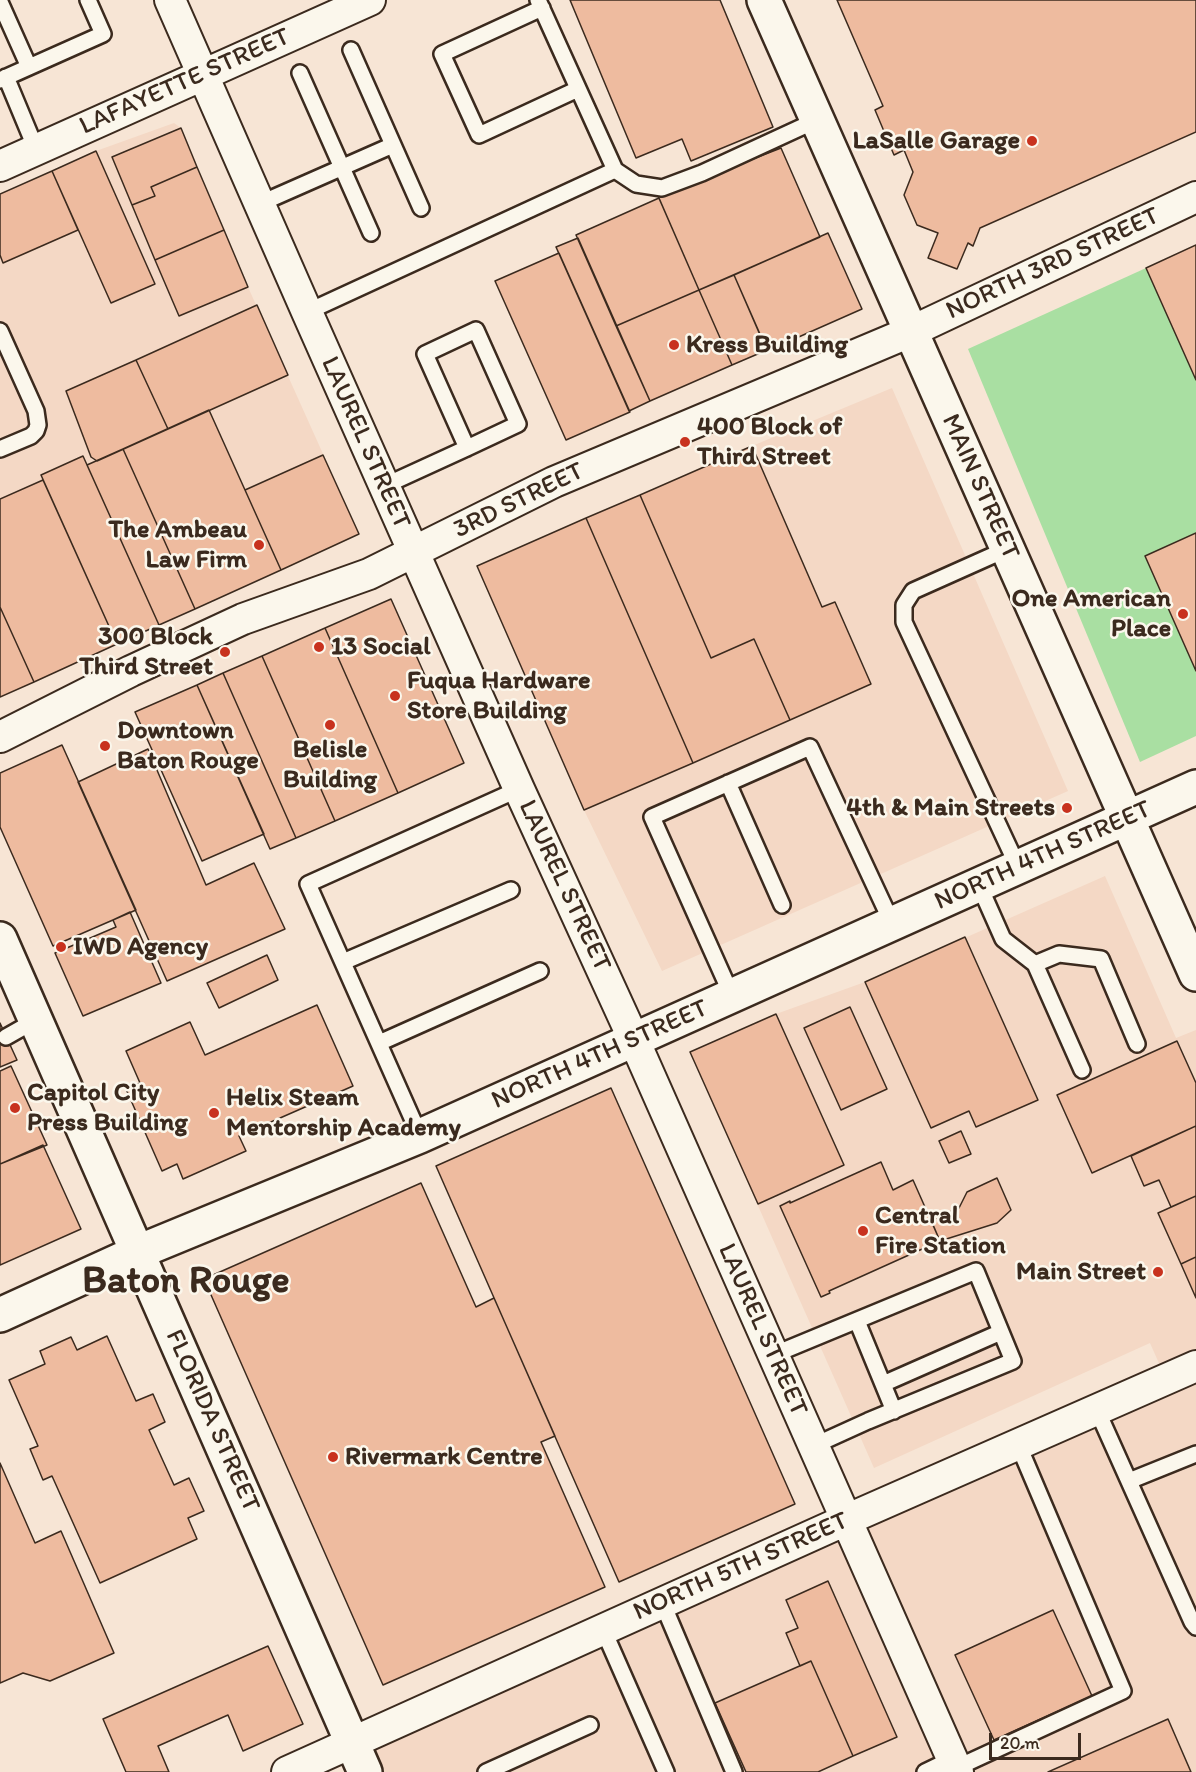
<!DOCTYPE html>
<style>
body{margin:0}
#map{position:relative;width:1196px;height:1772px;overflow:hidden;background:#f7e5d5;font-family:Itim,sans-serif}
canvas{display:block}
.scale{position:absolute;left:989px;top:1733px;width:92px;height:27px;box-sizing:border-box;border:3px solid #3b2a1e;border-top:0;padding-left:8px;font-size:18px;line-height:21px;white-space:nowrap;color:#3b2a1e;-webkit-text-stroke:4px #fbf7ec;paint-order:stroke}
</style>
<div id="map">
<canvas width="1196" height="1772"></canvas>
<div class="scale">20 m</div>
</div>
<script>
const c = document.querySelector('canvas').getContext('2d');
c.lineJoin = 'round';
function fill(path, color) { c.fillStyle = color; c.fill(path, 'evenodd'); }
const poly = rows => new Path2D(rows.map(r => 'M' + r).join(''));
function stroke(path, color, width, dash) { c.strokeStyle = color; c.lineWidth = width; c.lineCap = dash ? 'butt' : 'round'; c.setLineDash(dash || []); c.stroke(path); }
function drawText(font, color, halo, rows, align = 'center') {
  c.font = font + ' Itim,sans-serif'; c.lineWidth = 5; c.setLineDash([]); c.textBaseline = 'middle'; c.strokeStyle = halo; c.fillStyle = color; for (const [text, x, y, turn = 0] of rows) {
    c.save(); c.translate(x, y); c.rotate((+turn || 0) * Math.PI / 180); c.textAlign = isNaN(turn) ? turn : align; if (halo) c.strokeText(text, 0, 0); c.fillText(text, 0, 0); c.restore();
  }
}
fill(poly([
 [174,123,181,128,248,287,359,534,0,697,0,194,96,151],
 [892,388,1068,791,662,971,584,810,477,566,752,446],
 [1105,876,1176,1038,1196,1030,1196,1772,365,1772,352,1742,1166,1379,1150,1343,874,1468,690,1052,776,1014,865,982]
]), '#f4d8c5');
fill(poly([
 [1146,268,1196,380,1196,736,1140,762,968,349]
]), '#a9dfa2');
const building = poly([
 [570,0,720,0,773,127,691,161,682,139,636,158,570,0],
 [837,0,1196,0,1196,132,980,228,973,246,968,243,957,269,928,258,938,233,917,225,904,195,913,172,904,150,894,155,875,110,883,106,837,0],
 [181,128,197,167,151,187,155,196,132,205,112,157,181,128],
 [781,148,820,237,699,290,658,196,781,148],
 [96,151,155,284,111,303,52,171,96,151],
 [197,167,224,230,155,260,132,205,155,196,151,187,197,167],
 [52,171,78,230,3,263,0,255,0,194,52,171],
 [659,198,699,290,616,326,576,235,659,198],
 [224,230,248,287,179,316,155,260,224,230],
 [828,233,862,309,767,351,734,275,828,233],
 [578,238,650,401,629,411,556,247,578,238],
 [1196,245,1196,380,1146,268,1196,245],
 [559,253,630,412,566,440,495,281,559,253],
 [734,275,767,350,732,365,699,290,734,275],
 [699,290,732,365,650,401,616,326,699,290],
 [257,305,288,375,168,429,136,360,257,305],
 [136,360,168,429,97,461,91,457,66,391,136,360],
 [209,410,281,570,195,609,123,449,209,410],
 [752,446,822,607,835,602,871,684,790,720,754,639,711,658,640,495,752,446],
 [123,449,195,609,159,625,87,465,123,449],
 [323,455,359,534,281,570,245,490,323,455],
 [83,456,159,625,117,644,41,475,83,456],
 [43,480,117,644,34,682,0,607,0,499,43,480],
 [640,495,711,658,754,639,790,720,693,763,586,518,640,495],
 [586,518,693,763,584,810,477,566,586,518],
 [1196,533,1196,671,1145,556,1196,533],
 [391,599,464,763,398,793,325,628,391,599],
 [0,607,34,682,0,697,0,607],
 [325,628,398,793,335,821,262,656,325,628],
 [262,656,335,821,296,838,223,673,262,656],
 [223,673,296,838,270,849,197,685,223,673],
 [197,685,264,834,202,861,135,712,197,685],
 [62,745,136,910,53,946,0,827,0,773,62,745],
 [148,749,206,885,254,863,285,929,167,981,78,782,148,749],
 [130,912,161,983,83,1016,55,953,116,927,113,920,130,912],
 [965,937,1038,1100,976,1127,969,1111,931,1128,865,982,965,937],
 [267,955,278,980,219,1008,207,983,267,955],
 [317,1005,353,1086,239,1136,246,1151,183,1179,177,1164,162,1171,126,1089,140,1083,126,1051,190,1022,205,1055,317,1005],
 [850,1007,887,1089,841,1110,804,1028,850,1007],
 [776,1014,844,1165,758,1204,690,1052,776,1014],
 [0,1023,17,1060,0,1067,0,1023],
 [1177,1041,1196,1083,1196,1126,1092,1173,1057,1095,1177,1041],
 [11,1066,47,1145,0,1164,0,1071,11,1066],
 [611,1088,795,1504,619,1582,436,1166,611,1088],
 [1196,1126,1196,1196,1171,1207,1159,1180,1144,1186,1131,1156,1196,1126],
 [961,1131,971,1154,949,1163,939,1141,961,1131],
 [43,1145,81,1229,0,1265,0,1164,43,1145],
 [881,1162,893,1190,913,1180,940,1241,829,1291,830,1293,821,1297,780,1206,790,1201,790,1203,881,1162],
 [997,1178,1011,1210,997,1223,940,1241,931,1220,959,1208,967,1192,997,1178],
 [421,1183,476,1307,494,1298,555,1436,541,1442,605,1587,383,1685,204,1279,421,1183],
 [1196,1196,1196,1257,1181,1264,1158,1213,1196,1196],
 [1196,1257,1196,1298,1181,1264,1196,1257],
 [107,1336,136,1401,153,1394,165,1422,149,1430,174,1485,189,1478,204,1511,188,1518,197,1539,100,1583,52,1476,43,1480,30,1449,38,1446,9,1380,45,1364,40,1351,71,1337,77,1350,107,1336],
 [0,1463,35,1543,61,1531,114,1653,50,1681,23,1673,0,1683,0,1463],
 [828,1581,897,1737,853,1756,811,1661,800,1666,786,1633,798,1628,786,1600,828,1581],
 [1053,1610,1092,1696,994,1740,955,1655,1053,1610],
 [268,1646,303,1724,243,1751,228,1715,158,1746,169,1772,126,1772,103,1719,268,1646],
 [811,1661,853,1756,818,1772,746,1772,715,1703,811,1661],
 [1168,1719,1191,1772,1048,1772,1168,1719]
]);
fill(building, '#eebb9f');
stroke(building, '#3b2a1e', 1.5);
const service = poly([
 [538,0,615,170,636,184,662,188,702,173,817,120],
 [0,2,29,67],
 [542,8,442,54,479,135,578,89],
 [351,50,421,208],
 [300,73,371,233],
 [6,77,36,149],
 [0,80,103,34,88,0],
 [259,204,393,145],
 [307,312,615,170],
 [0,331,36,411,38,425,36,431,31,436,0,449],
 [384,486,467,448,518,424,476,330,425,354,467,448],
 [1007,549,913,591,904,605,904,622,1018,867],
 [728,783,782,905],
 [979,885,1003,939,1035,964,1082,1070],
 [343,962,511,890],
 [1035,964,1059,954,1101,959,1137,1044],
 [732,996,652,817,810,747,892,923],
 [6,1037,36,1020],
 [379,1043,540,971],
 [420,1136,308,884,519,789],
 [857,1321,894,1411],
 [773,1355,976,1271,1013,1361,868,1421,813,1446],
 [883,1384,1001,1332],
 [1097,1410,1192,1622,1196,1627],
 [1129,1481,1196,1454],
 [662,1602,734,1772],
 [603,1629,666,1772],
 [956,1768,1123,1691,1018,1444],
 [486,1772,590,1725],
 [925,1772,952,1759]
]);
const minor = poly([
 [170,0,307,312,519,789,634,1040,958,1772],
 [0,166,370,0],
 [0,737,131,671,243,619,369,574,554,482,910,332,1196,197],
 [287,1772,846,1520,1196,1366]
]);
const tertiary = poly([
 [764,0,1196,974],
 [138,1252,420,1136,1196,787]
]);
const secondary = poly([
 [0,939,365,1772],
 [0,1315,138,1252]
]);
stroke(service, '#3b2a1e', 20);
stroke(minor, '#3b2a1e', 34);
stroke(tertiary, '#3b2a1e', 38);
stroke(secondary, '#3b2a1e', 38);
stroke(service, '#fbf7ec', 15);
stroke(minor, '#fbf7ec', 30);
stroke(tertiary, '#fbf7ec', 33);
stroke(secondary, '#fbf7ec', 33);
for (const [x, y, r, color] of [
 [1032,141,6,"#c8321e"],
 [674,345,6,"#c8321e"],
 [685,442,6,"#c8321e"],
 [259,545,6,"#c8321e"],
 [1183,614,6,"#c8321e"],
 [319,647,6,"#c8321e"],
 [225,652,6,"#c8321e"],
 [395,696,6,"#c8321e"],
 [330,725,6,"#c8321e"],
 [105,746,6,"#c8321e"],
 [1067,808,6,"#c8321e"],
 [61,947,6,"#c8321e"],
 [15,1108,6,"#c8321e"],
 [214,1113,6,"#c8321e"],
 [863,1231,6,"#c8321e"],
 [1158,1272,6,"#c8321e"],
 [333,1457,6,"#c8321e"]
]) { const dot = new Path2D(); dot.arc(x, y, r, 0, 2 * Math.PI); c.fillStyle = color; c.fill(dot); stroke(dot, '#fbf7ec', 2); }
drawText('26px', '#3b2a1e', '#fbf7ec', [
 ["LAFAYETTE STREET",185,82,-24],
 ["NORTH 3RD STREET",1053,264,-25],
 ["LAUREL STREET",365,443,66],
 ["MAIN STREET",980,487,66],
 ["3RD STREET",519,501,-26],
 ["NORTH 4TH STREET",1043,856,-24],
 ["LAUREL STREET",564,886,65],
 ["NORTH 4TH STREET",600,1055,-24],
 ["LAUREL STREET",762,1330,66],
 ["FLORIDA STREET",212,1421,66],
 ["NORTH 5TH STREET",741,1567,-24]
]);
drawText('bold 26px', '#3b2a1e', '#fbf7ec', [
 ["LaSalle Garage",1020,141,"right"],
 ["Kress Building",686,345],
 ["400 Block of",697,427],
 ["Third Street",697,457],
 ["The Ambeau",247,530,"right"],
 ["Law Firm",247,560,"right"],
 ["One American",1171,599,"right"],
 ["Place",1171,629,"right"],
 ["300 Block",213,637,"right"],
 ["Third Street",213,667,"right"],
 ["13 Social",331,647],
 ["Fuqua Hardware",407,681],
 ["Store Building",407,711],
 ["Downtown",117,731],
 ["Baton Rouge",117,761],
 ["Belisle",330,750,"center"],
 ["Building",330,780,"center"],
 ["4th & Main Streets",1055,808,"right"],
 ["IWD Agency",73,947],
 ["Capitol City",27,1093],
 ["Press Building",27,1123],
 ["Helix Steam",226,1098],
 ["Mentorship Academy",226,1128],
 ["Central",875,1216],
 ["Fire Station",875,1246],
 ["Main Street",1146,1272,"right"],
 ["Rivermark Centre",345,1457]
], 'left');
drawText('bold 38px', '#3b2a1e', '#fbf7ec', [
 ["Baton Rouge",186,1282]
]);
</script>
